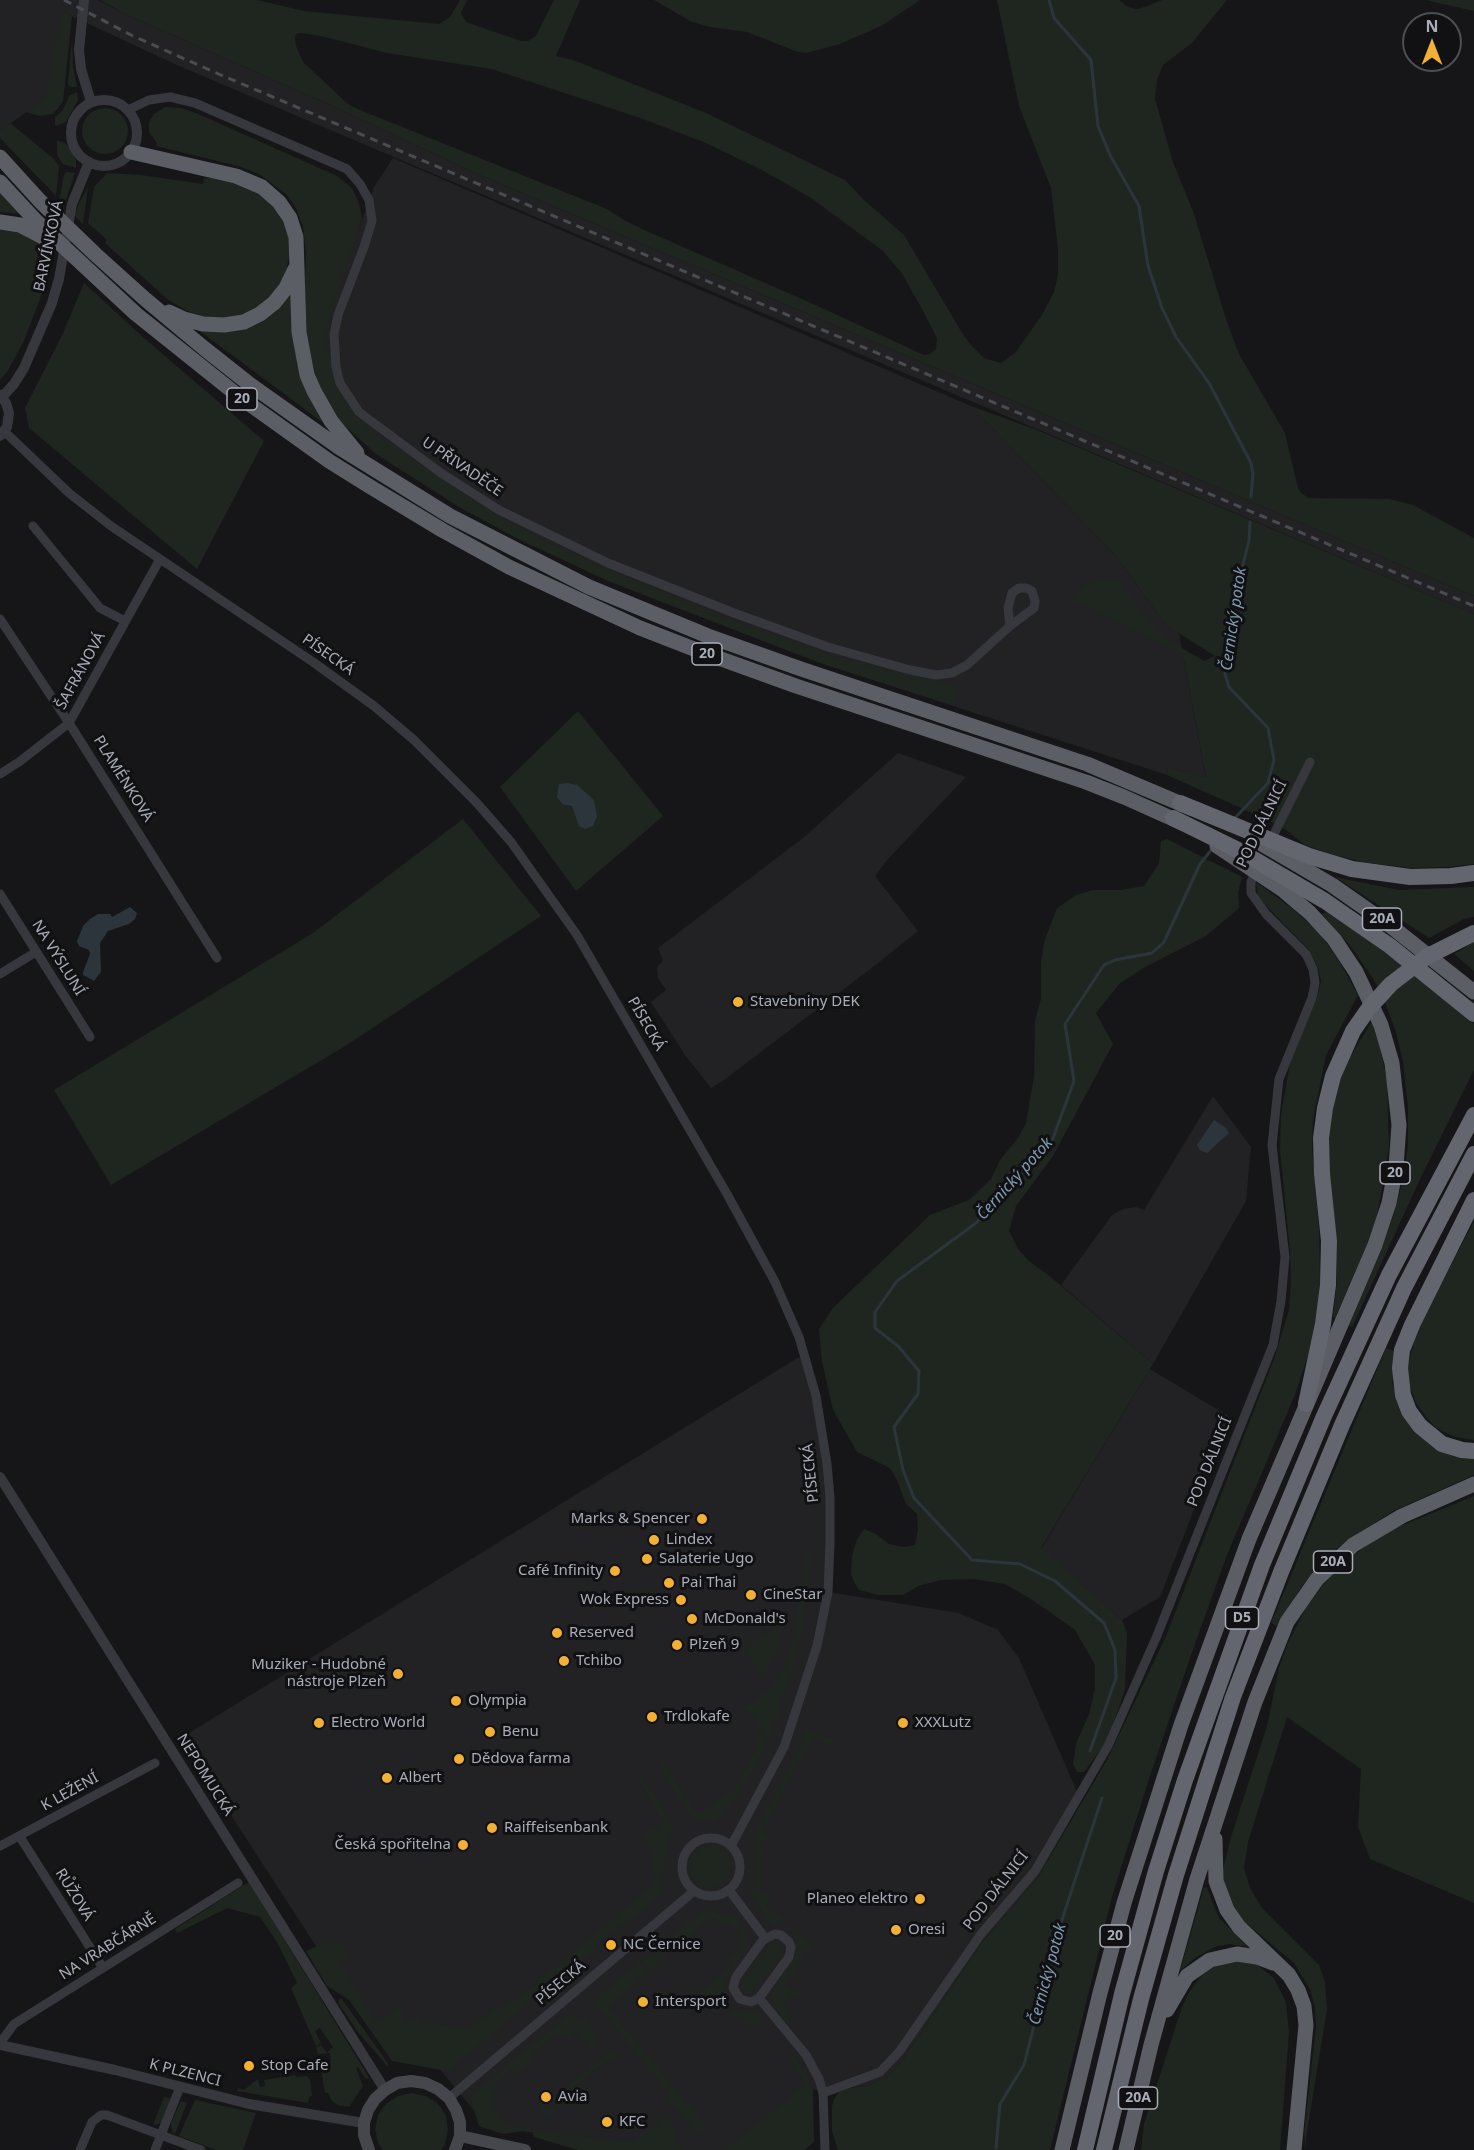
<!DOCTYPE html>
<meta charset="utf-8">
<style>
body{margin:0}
#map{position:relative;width:1474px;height:2150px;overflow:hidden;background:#161618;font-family:"Noto Sans",sans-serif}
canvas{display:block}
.north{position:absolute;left:1402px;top:12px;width:60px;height:60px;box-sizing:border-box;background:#111113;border:2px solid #4d4f55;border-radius:50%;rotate:0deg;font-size:16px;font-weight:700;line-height:24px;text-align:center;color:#a8adb8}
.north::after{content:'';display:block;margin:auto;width:21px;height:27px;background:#f2b134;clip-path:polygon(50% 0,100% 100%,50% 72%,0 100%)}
</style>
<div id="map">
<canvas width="1474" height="2150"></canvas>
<div class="north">N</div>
</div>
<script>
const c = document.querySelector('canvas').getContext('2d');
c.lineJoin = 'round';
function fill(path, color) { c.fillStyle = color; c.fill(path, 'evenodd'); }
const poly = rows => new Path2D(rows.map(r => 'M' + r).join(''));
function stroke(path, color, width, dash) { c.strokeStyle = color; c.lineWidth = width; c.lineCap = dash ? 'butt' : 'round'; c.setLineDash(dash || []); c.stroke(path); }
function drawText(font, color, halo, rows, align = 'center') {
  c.font = font + ' "Noto Sans",sans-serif'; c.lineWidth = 6; c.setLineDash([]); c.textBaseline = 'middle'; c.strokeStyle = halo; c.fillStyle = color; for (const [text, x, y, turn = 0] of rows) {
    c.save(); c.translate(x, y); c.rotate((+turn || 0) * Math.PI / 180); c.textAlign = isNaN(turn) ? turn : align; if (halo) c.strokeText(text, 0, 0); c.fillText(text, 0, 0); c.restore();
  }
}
fill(poly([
 [0,0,98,0,123,13,339,109,475,173,1474,596,1474,614,179,66,63,12,45,99,0,131],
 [393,158,971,406,1115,555,1166,625,1179,633,1206,779,1168,767,1167,775,823,664,608,581,557,556,346,419,321,334,374,187],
 [898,753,966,777,887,860,875,876,918,931,873,967,724,1080,711,1088,685,1055,651,1002,666,990,658,978,657,967,663,961,658,948,803,838],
 [1213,1096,1251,1147,1246,1201,1153,1364,1061,1285,1112,1215,1123,1209,1136,1207,1144,1210],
 [804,1354,827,1464,828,1592,959,1613,998,1630,1019,1658,1081,1801,1037,1879,982,1942,901,2063,889,2075,867,2086,813,2090,736,2150,652,2150,487,2126,413,2037,371,2031,181,1738],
 [1150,1369,1230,1417,1160,1597,1122,1620,1041,1549]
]), '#222225');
fill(poly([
 [100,0,257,0,304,11,439,24,450,17,460,0,467,0,461,13,466,22,521,41,528,41,536,36,554,0,580,0,556,56,573,60,706,113,845,180,864,200,904,235,961,331,970,344,984,358,1001,363,1015,353,1042,315,1054,292,1058,275,1058,248,1051,188,1019,106,997,0,1119,0,1128,7,1136,9,1145,7,1162,0,1227,0,1192,43,1163,65,1157,80,1155,99,1173,162,1194,214,1226,319,1239,354,1285,433,1298,488,1301,493,1309,498,1389,499,1413,505,1474,538,1474,596,475,173,339,109,123,13],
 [301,33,321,36,387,53,492,69,643,119,706,143,762,170,811,198,883,251,901,272,922,309,937,338,936,349,930,354,924,355,811,303,642,229,624,220,607,209,355,108,348,104,303,62,296,46,295,37,296,34],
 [654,0,920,0,881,26,840,44,806,53,798,52,747,32,710,27,692,22],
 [1427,0,1474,0,1474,11,1438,3],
 [62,11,72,16,63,102,53,114,39,116,26,112,45,98],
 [72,38,73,66,77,87,71,87,68,84],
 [77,92,78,100,67,120,64,123,55,126,55,117,63,110,69,96],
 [165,107,181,108,196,113,337,176,352,188,359,203,362,219,328,322,327,347,336,382,351,409,363,424,481,506,546,542,635,581,741,624,836,657,959,687,953,705,823,664,608,581,518,539,459,507,376,454,347,428,331,410,321,394,308,357,304,321,306,254,303,227,296,208,287,195,259,174,238,166,156,146,157,143,149,132,149,122,154,114],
 '82 131a23 23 0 1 1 46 0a23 23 0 1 1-46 0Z',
 [10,123,54,159,59,166,56,196,0,138,0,131],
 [57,140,65,143,70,148,76,160,76,168,63,164,60,160,57,155],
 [66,172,75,173,64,206,59,201,64,175],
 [107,173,141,175,203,184,204,178,222,178,266,196,287,227,291,250,282,285,255,311,233,319,209,319,187,311,167,299,105,243,107,240,88,223,94,187],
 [88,187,83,224,75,216,79,203],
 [0,190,22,214,0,212],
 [0,227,32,235,47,249,49,265,44,289,23,343,7,372,0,380],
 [84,283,144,338,264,441,197,569,29,428,25,408,63,333],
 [292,291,292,326,298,367,306,389,330,428,197,329,228,332,246,329,262,322,277,311],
 [971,406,1037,430,1474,614,1474,864,1448,867,1409,868,1363,862,1331,854,1305,845,1281,826,1167,775,1168,767,1206,778,1183,655,1073,601,1079,591,1091,582,1104,578,1118,580,1161,636,1204,661,1215,656,1166,625,1115,555],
 [578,711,663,816,576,891,500,787],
 [463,819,541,916,347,1045,111,1185,54,1090,313,933],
 [1167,839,1242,877,1238,893,1239,908,1206,936,1147,966,1120,983,1096,1013,1113,1044,1053,1156,1016,1206,1009,1231,1018,1249,1029,1261,1052,1278,1153,1364,1041,1548,1122,1620,1127,1633,1125,1689,1108,1740,1084,1772,1077,1772,1073,1764,1076,1744,1089,1714,1095,1688,1095,1665,1075,1630,1034,1601,1005,1584,973,1579,941,1580,918,1586,903,1595,879,1595,859,1590,854,1582,851,1574,852,1556,857,1539,864,1529,876,1534,889,1544,904,1547,915,1545,918,1530,917,1514,906,1504,897,1480,890,1468,857,1452,833,1410,822,1362,819,1329,833,1308,930,1215,969,1200,991,1179,1000,1160,1018,1138,1026,1123,1034,1076,1035,1021,1041,999,1041,962,1044,942,1057,908,1076,895,1093,890,1120,890,1144,886,1159,863,1161,841],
 [1335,877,1399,890,1474,887,1474,917,1464,919,1429,938],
 [1256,882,1293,909,1320,934,1338,959,1358,995,1326,1055,1313,1120,1312,1149,1319,1228,1320,1282,1318,1314,1308,1356,1294,1397,1227,1555,1190,1658,1148,1782,1112,1897,1050,2150,838,2150,832,2131,832,2106,834,2099,839,2092,849,2088,867,2086,889,2075,901,2063,982,1942,1037,1879,1108,1758,1166,1636,1274,1359,1289,1310,1291,1281,1290,1252,1280,1149,1281,1115,1291,1058,1317,998,1321,981,1318,967,1309,950,1258,897],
 [1327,912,1360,933,1420,978,1474,1024,1474,1070,1422,1175,1352,1327,1348,1325,1380,1252,1394,1214,1403,1179,1408,1145,1408,1106,1403,1062,1396,1032,1386,1005,1374,980,1352,948,1322,914],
 [1474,942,1474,971,1454,954],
 [1372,1021,1380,1047,1387,1081,1389,1147,1377,1216,1367,1245,1335,1318,1333,1317,1337,1281,1337,1248,1328,1164,1328,1133,1339,1075],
 [1474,1221,1474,1440,1455,1437,1436,1428,1426,1417,1416,1403,1410,1386,1408,1367,1416,1332],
 [1386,1348,1396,1352,1392,1383,1402,1414,1474,1459,1474,1475,1395,1510,1347,1540,1321,1562,1302,1586,1277,1626,1271,1623],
 [1474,1496,1474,1903,1370,1859,1358,1827,1361,1769,1287,1717,1248,1842,1244,1868,1250,1888,1262,1908,1319,1965,1325,1982,1327,2009,1306,2138,1306,2150,1304,2134,1316,2026,1315,2009,1310,1989,1294,1963,1234,1913,1226,1897,1222,1874,1231,1837,1267,1726,1279,1668,1288,1643,1306,1608,1323,1584,1342,1564,1367,1545,1393,1529],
 [806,1550,812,1550,803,1622,792,1671,777,1718,760,1757,737,1797,715,1820,708,1822,700,1820,689,1813,660,1768,661,1763,664,1762,697,1814,725,1796,735,1788,753,1753,757,1742,755,1736,762,1731,749,1710,743,1713,741,1710,770,1689,785,1668,795,1629],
 [784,1623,774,1657,766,1672,760,1674,744,1648],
 [806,1729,834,1740,830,1746,816,1737,798,1762,763,1834,770,1838,770,1840,762,1840,761,1892,769,1892,771,1899,766,1906,784,1919,782,1922,774,1925,769,1921,751,1898,754,1885,754,1835,796,1754],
 [642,1776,674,1828,669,1840,660,1892,662,1894,626,1924,604,1936,594,1950,447,2071,392,2061,349,2000,327,1986,306,1951,328,1942,343,1943,348,1955,339,1961,376,2021,399,2007,409,2022,416,2018,422,2023,467,2028,528,1990,653,1885,655,1874,649,1858,654,1854,643,1835,664,1822,637,1778],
 '689 1867a21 21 0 1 1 42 0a21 21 0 1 1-42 0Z',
 [249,1882,370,2079,365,2078,358,2067,356,2068,363,2086,349,2107,338,2105,332,2101,328,2093,325,2093,320,2063,331,2061,330,2053,318,2054,316,2047,321,2045,327,2053,333,2047,320,2028,315,2031,321,2043,316,2046,291,1988,297,1983,277,1942,260,1917,227,1908,177,1933,175,1929],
 [1204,1887,1207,1888,1219,1918,1248,1947,1230,1944,1217,1946,1195,1958,1180,1971],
 [705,1910,734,1917,744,1930,747,1940,744,1951,727,1977,723,1995,709,2008,700,1996,694,2001,689,1992,691,1990,696,1995,733,1965,728,1959,739,1949,741,1940,739,1933,732,1925,726,1923,718,1924,712,1917,654,1966,655,1968,651,1971,642,1960,660,1951,669,1938],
 [795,1931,814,1945,809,1951,806,1949,801,1956,804,1959,785,1985,797,1993,801,1987,803,1990,799,1998,792,1994,784,2005,791,2013,789,2027,774,2007,772,1994,780,1978,794,1957],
 [775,1942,782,1946,782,1954,755,1991,750,1994,745,1993,741,1988,743,1981,769,1945],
 [1234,1958,1256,1964,1274,1978,1286,2002,1289,2032,1280,2150,1141,2150,1144,2124,1182,2007,1190,1991,1201,1976,1216,1964],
 [639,1963,648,1973,608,2007,704,2123,705,2127,702,2132,695,2131,667,2098,670,2095,596,2004,597,1997],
 [341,1998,388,2063,388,2067,357,2031,339,2004,338,2000],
 [738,2010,758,2013,764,2018,751,2029,741,2016,735,2020,730,2014],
 [567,2016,575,2016,581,2019,586,2016,598,2035,594,2049,593,2051,576,2031,566,2039,563,2035,555,2035,535,2052,526,2067,517,2075,511,2069,496,2082,501,2088,491,2096,497,2104,493,2108,506,2125,511,2122,516,2126,549,2134,554,2133,630,2142,638,2139,661,2120,670,2119,673,2122,675,2138,680,2147,685,2150,578,2150,534,2137,532,2132,524,2131,503,2134,479,2126,470,2096],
 [613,2050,617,2053,618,2060,615,2062,611,2057,558,2100,562,2105,550,2115,544,2117,539,2114,539,2107,541,2105,547,2111,556,2104,551,2097,556,2096,610,2051],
 [793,2054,805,2073,813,2090,814,2142,805,2150,725,2150,807,2084,791,2065,794,2062,789,2056],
 [295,2075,296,2077,307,2076,310,2080,312,2096,309,2097,308,2103,237,2091,238,2088,244,2090,255,2081,258,2080,260,2087,265,2086,264,2080],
 [412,2093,426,2096,438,2104,446,2116,448,2130,445,2144,441,2150,383,2150,378,2143,375,2129,378,2115,386,2104,398,2096],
 [164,2097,169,2098,170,2101,164,2120,161,2123,153,2125],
 [195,2100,256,2113,243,2150,216,2150,179,2136],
 [181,2101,187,2103,175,2134,172,2131,171,2123]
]), '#1e261f');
fill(poly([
 [567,783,577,785,594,800,597,816,593,826,585,829,579,826,572,806,562,804,557,797,559,784],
 [130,907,137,913,135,919,129,924,108,931,100,943,101,972,94,981,87,977,83,975,83,972,90,954,89,950,79,946,77,941,83,926,90,919,98,914,110,914,112,917],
 [1214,1120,1226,1128,1229,1133,1207,1153,1200,1150,1197,1145]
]), '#2c353c');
stroke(poly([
 [1049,0,1054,18,1091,60,1098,126,1110,155,1139,206,1148,266,1162,308,1176,337,1209,383,1251,463,1253,474,1251,497],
 [1234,819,1268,783,1274,760,1268,728,1229,687,1225,674,1233,604,1249,541,1250,522],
 [1090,1751,1116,1678,1115,1650,1104,1623,1055,1581,1020,1564,972,1560,914,1498,903,1470,894,1427,918,1394,919,1371,898,1346,875,1328,875,1312,897,1281,976,1223,1052,1141,1074,1081,1065,1024,1104,965,1115,960,1152,953,1164,942,1200,864,1212,849],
 [996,2148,1000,2104,1024,2065,1056,1938,1102,1798]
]), '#2c353c', 3);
stroke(poly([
 [128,110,149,100,170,97,195,103,347,169,360,184,369,200,372,221,364,247,338,315,334,334,336,367,340,383,359,412,441,473,499,510,608,563,734,613,828,647,910,670,936,675,952,673,967,665,1010,626,1034,608,1035,601,1032,591,1026,588,1019,588,1012,593,1008,608,1010,626],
 [4,431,69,493,111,526,313,662,374,706,414,740,476,802,511,842,577,935,727,1194,775,1282,799,1337,816,1396,827,1464,830,1497,830,1544,828,1592,817,1646,784,1747,731,1846],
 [33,526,100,608,125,621],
 [0,619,69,723,217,958],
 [0,774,19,762,69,723,160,559],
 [1269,844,1310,762],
 [0,894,90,1037],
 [0,974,36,952],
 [20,1837,103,1968],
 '682 1867a29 29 0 1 1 58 0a29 29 0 1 1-58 0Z',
 [0,1846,155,1763],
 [729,1890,765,1938],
 [775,1934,781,1935,789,1942,791,1947,789,1957,759,1998,751,2002,740,1999,733,1988,736,1977,763,1940,775,1934],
 [759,1998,806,2055,819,2079,823,2093,825,2150],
 [0,2043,14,2024,238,1883],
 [823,2093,880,2072,899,2052,981,1934,1035,1871,1108,1746,1156,1638,1273,1345,1281,1301,1285,1257,1272,1145,1279,1079,1312,998,1315,983,1313,969,1306,954,1266,914,1251,893,1251,882,1256,870],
 [449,2098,694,1891],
 [80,2150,92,2122,101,2115,107,2115,201,2150],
 [155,2150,180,2087]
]), '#37383d', 9);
stroke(poly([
 [84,0,79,50,81,69,91,102],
 '71 133a33 33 0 1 1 66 0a33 33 0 1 1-66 0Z',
 [0,395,6,403,9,413,7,427,0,436],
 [2,397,14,384,24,368,52,303,59,279,72,204,89,162],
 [0,1477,385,2090],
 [0,2045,115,2070,249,2104,364,2123]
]), '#37383d', 10);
stroke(poly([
 [460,2136,525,2150],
 [369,2150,364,2135,364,2123,368,2110,375,2099,385,2090,397,2083,411,2081,425,2083,438,2089,449,2098,456,2110,460,2122,460,2136,455,2150]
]), '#45474d', 12);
stroke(poly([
 [131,152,236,176,262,187,279,202,290,218,296,237,299,332,307,375,314,391,331,421,357,453],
 [0,157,40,201,95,254,145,299,205,349,248,383,337,446,450,516,589,587,708,636,801,669,1087,764,1191,808],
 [0,182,37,222,136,314,241,398,329,461,369,486,442,530,509,567,640,628,699,651,796,686,1086,782,1124,797,1182,823],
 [0,222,20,225,45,238],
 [169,312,184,319,203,324,224,325,244,322,260,314,274,303,286,288,295,269],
 [1255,840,1332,885,1392,927,1474,992],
 [1215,1839,1216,1881,1227,1910,1239,1927,1289,1975,1298,1990,1304,2006,1306,2025,1294,2150],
 [1167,2010,1187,1976,1210,1960,1237,1954,1257,1957,1273,1963],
 [1062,2150,1100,1993,1124,1903,1181,1725,1249,1539,1375,1245,1389,1203,1396,1167,1399,1125,1392,1063,1381,1025,1356,972,1334,939,1310,913,1283,890,1217,846],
 [1126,2150,1151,2045,1197,1879,1255,1702,1287,1622,1317,1579,1353,1545,1402,1516,1474,1484]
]), '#5b5e65', 15);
stroke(poly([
 [1180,803,1309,856,1352,869,1410,877,1451,876,1474,873],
 [1173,818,1238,850,1325,901,1390,946,1474,1014],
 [1474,1200,1412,1325,1402,1350,1400,1368,1403,1395,1409,1411,1420,1426,1442,1444,1462,1450,1474,1451],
 [1306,1404,1323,1324,1328,1285,1329,1241,1322,1174,1321,1138,1325,1108,1333,1076,1353,1031,1369,1008,1391,984,1426,957,1474,933],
 [1085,2150,1122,1994,1156,1871,1185,1780,1262,1565,1324,1416,1389,1275,1474,1115],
 [1104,2150,1141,1999,1176,1875,1233,1697,1281,1572,1342,1425,1404,1288,1474,1154]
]), '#63666e', 16);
stroke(poly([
 [64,0,133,36,221,75,1474,606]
]), '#4a4c52', 3, [8, 6]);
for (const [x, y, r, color] of [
 [738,1002,6,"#f2b134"],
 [702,1519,6,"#f2b134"],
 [654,1540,6,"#f2b134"],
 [647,1559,6,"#f2b134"],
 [615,1571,6,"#f2b134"],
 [669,1583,6,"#f2b134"],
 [751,1595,6,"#f2b134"],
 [681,1600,6,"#f2b134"],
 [692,1619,6,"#f2b134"],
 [557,1633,6,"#f2b134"],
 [677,1645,6,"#f2b134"],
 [564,1661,6,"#f2b134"],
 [398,1674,6,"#f2b134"],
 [456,1701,6,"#f2b134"],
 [652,1717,6,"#f2b134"],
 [319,1723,6,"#f2b134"],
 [903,1723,6,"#f2b134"],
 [490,1732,6,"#f2b134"],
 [459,1759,6,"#f2b134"],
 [387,1778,6,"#f2b134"],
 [492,1828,6,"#f2b134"],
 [463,1845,6,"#f2b134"],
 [920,1899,6,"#f2b134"],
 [896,1930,6,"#f2b134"],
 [611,1945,6,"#f2b134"],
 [643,2002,6,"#f2b134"],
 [249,2066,6,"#f2b134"],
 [546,2097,6,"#f2b134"],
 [607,2122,6,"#f2b134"]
]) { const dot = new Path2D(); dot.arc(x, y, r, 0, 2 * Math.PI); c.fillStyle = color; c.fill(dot); stroke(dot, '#111113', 2); }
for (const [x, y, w] of [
 [242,399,30],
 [707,654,30],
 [1382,919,39],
 [1395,1173,30],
 [1333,1562,39],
 [1242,1618,33],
 [1115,1936,30],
 [1138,2098,39]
]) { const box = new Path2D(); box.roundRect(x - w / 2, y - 11, w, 22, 4.5); c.fillStyle = '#111113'; c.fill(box); stroke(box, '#a8adb8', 1.5); }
drawText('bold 14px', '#a8adb8', null, [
 ["20",242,399],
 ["20",707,654],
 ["20A",1382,919],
 ["20",1395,1173],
 ["20A",1333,1562],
 ["D5",1242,1618],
 ["20",1115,1936],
 ["20A",1138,2098]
]);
drawText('15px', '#a8adb8', '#111113', [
 ["BARVÍNKOVÁ",49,246,-78],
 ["U PŘIVADĚČE",462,467,34],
 ["PÍSECKÁ",328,655,35],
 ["ŠAFRÁNOVÁ",81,671,-61],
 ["PLAMÉNKOVÁ",123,779,58],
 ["POD DÁLNICÍ",1262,824,-64],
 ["NA VÝSLUNÍ",58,958,58],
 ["PÍSECKÁ",646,1024,60],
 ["POD DÁLNICÍ",1210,1462,-68],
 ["PÍSECKÁ",811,1473,-96],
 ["NEPOMUCKÁ",205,1775,58],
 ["K LEŽENÍ",70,1792,-29],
 ["POD DÁLNICÍ",996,1891,-52],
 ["RŮŽOVÁ",74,1895,58],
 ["NA VRABČÁRNĚ",108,1947,-32],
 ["PÍSECKÁ",561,1983,-40],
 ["K PLZENCI",185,2073,14]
]);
drawText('15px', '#a8adb8', '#111113', [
 ["Stavebniny DEK",750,1002],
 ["Marks & Spencer",690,1519,"right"],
 ["Lindex",666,1540],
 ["Salaterie Ugo",659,1559],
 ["Café Infinity",603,1571,"right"],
 ["Pai Thai",681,1583],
 ["CineStar",763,1595],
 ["Wok Express",669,1600,"right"],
 ["McDonald's",704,1619],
 ["Reserved",569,1633],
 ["Plzeň 9",689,1645],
 ["Tchibo",576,1661],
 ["Muziker - Hudobné",386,1665,"right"],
 ["nástroje Plzeň",386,1682,"right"],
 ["Olympia",468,1701],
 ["Trdlokafe",664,1717],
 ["Electro World",331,1723],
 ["XXXLutz",915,1723],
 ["Benu",502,1732],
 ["Dědova farma",471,1759],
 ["Albert",399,1778],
 ["Raiffeisenbank",504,1828],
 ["Česká spořitelna",451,1845,"right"],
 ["Planeo elektro",908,1899,"right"],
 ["Oresi",908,1930],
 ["NC Černice",623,1945],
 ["Intersport",655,2002],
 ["Stop Cafe",261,2066],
 ["Avia",558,2097],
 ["KFC",619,2122]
], 'left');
drawText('italic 16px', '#7f9bb3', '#111113', [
 ["Černický potok",1234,619,-82],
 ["Černický potok",1015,1179,-48],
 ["Černický potok",1048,1974,-75]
]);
</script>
